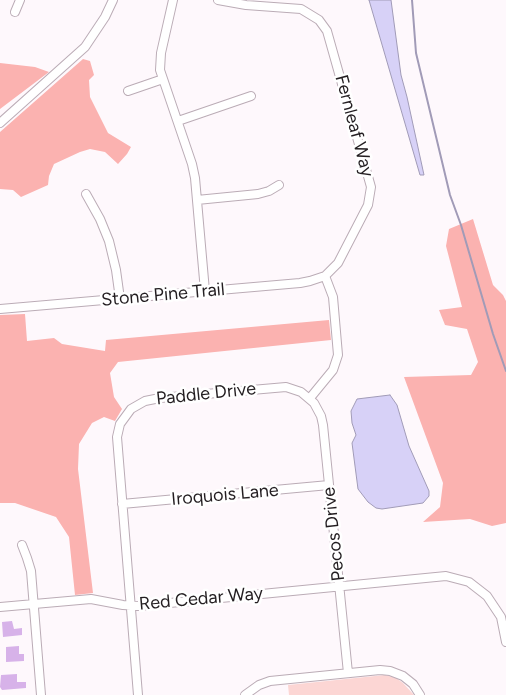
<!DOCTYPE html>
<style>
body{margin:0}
canvas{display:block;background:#fef8fc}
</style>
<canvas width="506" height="695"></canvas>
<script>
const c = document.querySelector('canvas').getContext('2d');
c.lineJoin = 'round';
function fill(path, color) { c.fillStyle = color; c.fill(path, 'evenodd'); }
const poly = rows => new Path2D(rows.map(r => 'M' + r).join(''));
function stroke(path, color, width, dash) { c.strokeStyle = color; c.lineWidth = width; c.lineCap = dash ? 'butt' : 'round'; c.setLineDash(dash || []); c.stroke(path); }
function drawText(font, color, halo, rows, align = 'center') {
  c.font = font + ' Figtree,sans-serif'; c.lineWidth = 5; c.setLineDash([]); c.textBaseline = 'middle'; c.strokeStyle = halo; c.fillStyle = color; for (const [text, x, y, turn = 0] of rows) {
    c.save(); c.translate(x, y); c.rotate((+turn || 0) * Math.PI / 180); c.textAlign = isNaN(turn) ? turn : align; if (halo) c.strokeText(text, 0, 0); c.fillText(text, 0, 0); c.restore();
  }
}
fill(poly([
 [385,675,396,678,403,683,414,695,289,695,288,685]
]), '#fcd6d4');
fill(poly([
 [83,59,90,61,94,75,89,80,90,97,108,133,131,147,127,154,118,164,105,152,90,149,80,152,54,164,49,176,48,185,21,197,13,190,0,189,0,132],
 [0,63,35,67,49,72,0,109],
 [473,219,493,285,503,295,506,301,506,523,492,526,470,519,423,522,440,507,443,483,404,377,471,375,478,362,467,329,445,325,439,310,462,307,446,246,449,229],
 [25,314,27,341,54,338,62,344,105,351,106,340,329,320,331,340,118,362,110,373,114,397,122,409,115,421,104,417,92,423,79,444,78,469,93,593,75,595,69,537,56,517,15,503,0,503,0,315]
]), '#fbb2b0');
const water = poly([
 [369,0,391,0,401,75,407,97,424,175,420,175,369,0],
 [390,395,397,405,409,446,429,491,429,496,423,503,382,509,376,508,368,502,358,489,352,443,356,435,352,423,351,411,357,399,390,395]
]);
fill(water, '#d7d1f7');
stroke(water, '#a19bb7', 1);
stroke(poly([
 [412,0,416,53,450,195,461,225,493,334,506,371]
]), '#a19bb7', 2);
fill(poly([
 [12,621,14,629,22,628,22,635,3,637,2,622],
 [19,646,19,654,24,654,24,661,6,662,6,647],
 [17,674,17,682,26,682,26,688,2,690,0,687,1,675]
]), '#d7b2e9');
const minor = poly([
 [173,0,161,53,160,70,192,164,195,178,205,291],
 [15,12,20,0],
 [128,91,163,79],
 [178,121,251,96],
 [0,123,85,47,105,17,113,0],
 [86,194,100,219,109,241,116,270,120,299],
 [197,200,258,194,269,191,279,185],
 [0,309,300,283,310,281,325,276,338,263,368,205,371,187,327,31,319,20,301,9,246,5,218,0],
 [310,398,333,370,338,355,333,297,325,276],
 [122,504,329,485],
 [22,545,27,558,31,571,41,695],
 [0,607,91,599,123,605,139,606,446,576,469,582,487,596,501,617,506,642],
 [138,695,117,437,120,424,131,409,145,401,160,398,286,387,301,392,314,403,321,416,323,425,348,673],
 [245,695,259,685,270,681,380,670,390,671,403,676,413,684,420,695]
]);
stroke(minor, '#bbacb6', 10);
stroke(minor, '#fff', 8);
drawText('18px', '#231e21', '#fff', [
 ["Fernleaf Way",354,126,75],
 ["Stone Pine Trail",163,295,-5],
 ["Paddle Drive",206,394,-6],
 ["Iroquois Lane",225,495,-5],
 ["Pecos Drive",334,534,-96],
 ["Red Cedar Way",201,599,-5]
]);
</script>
